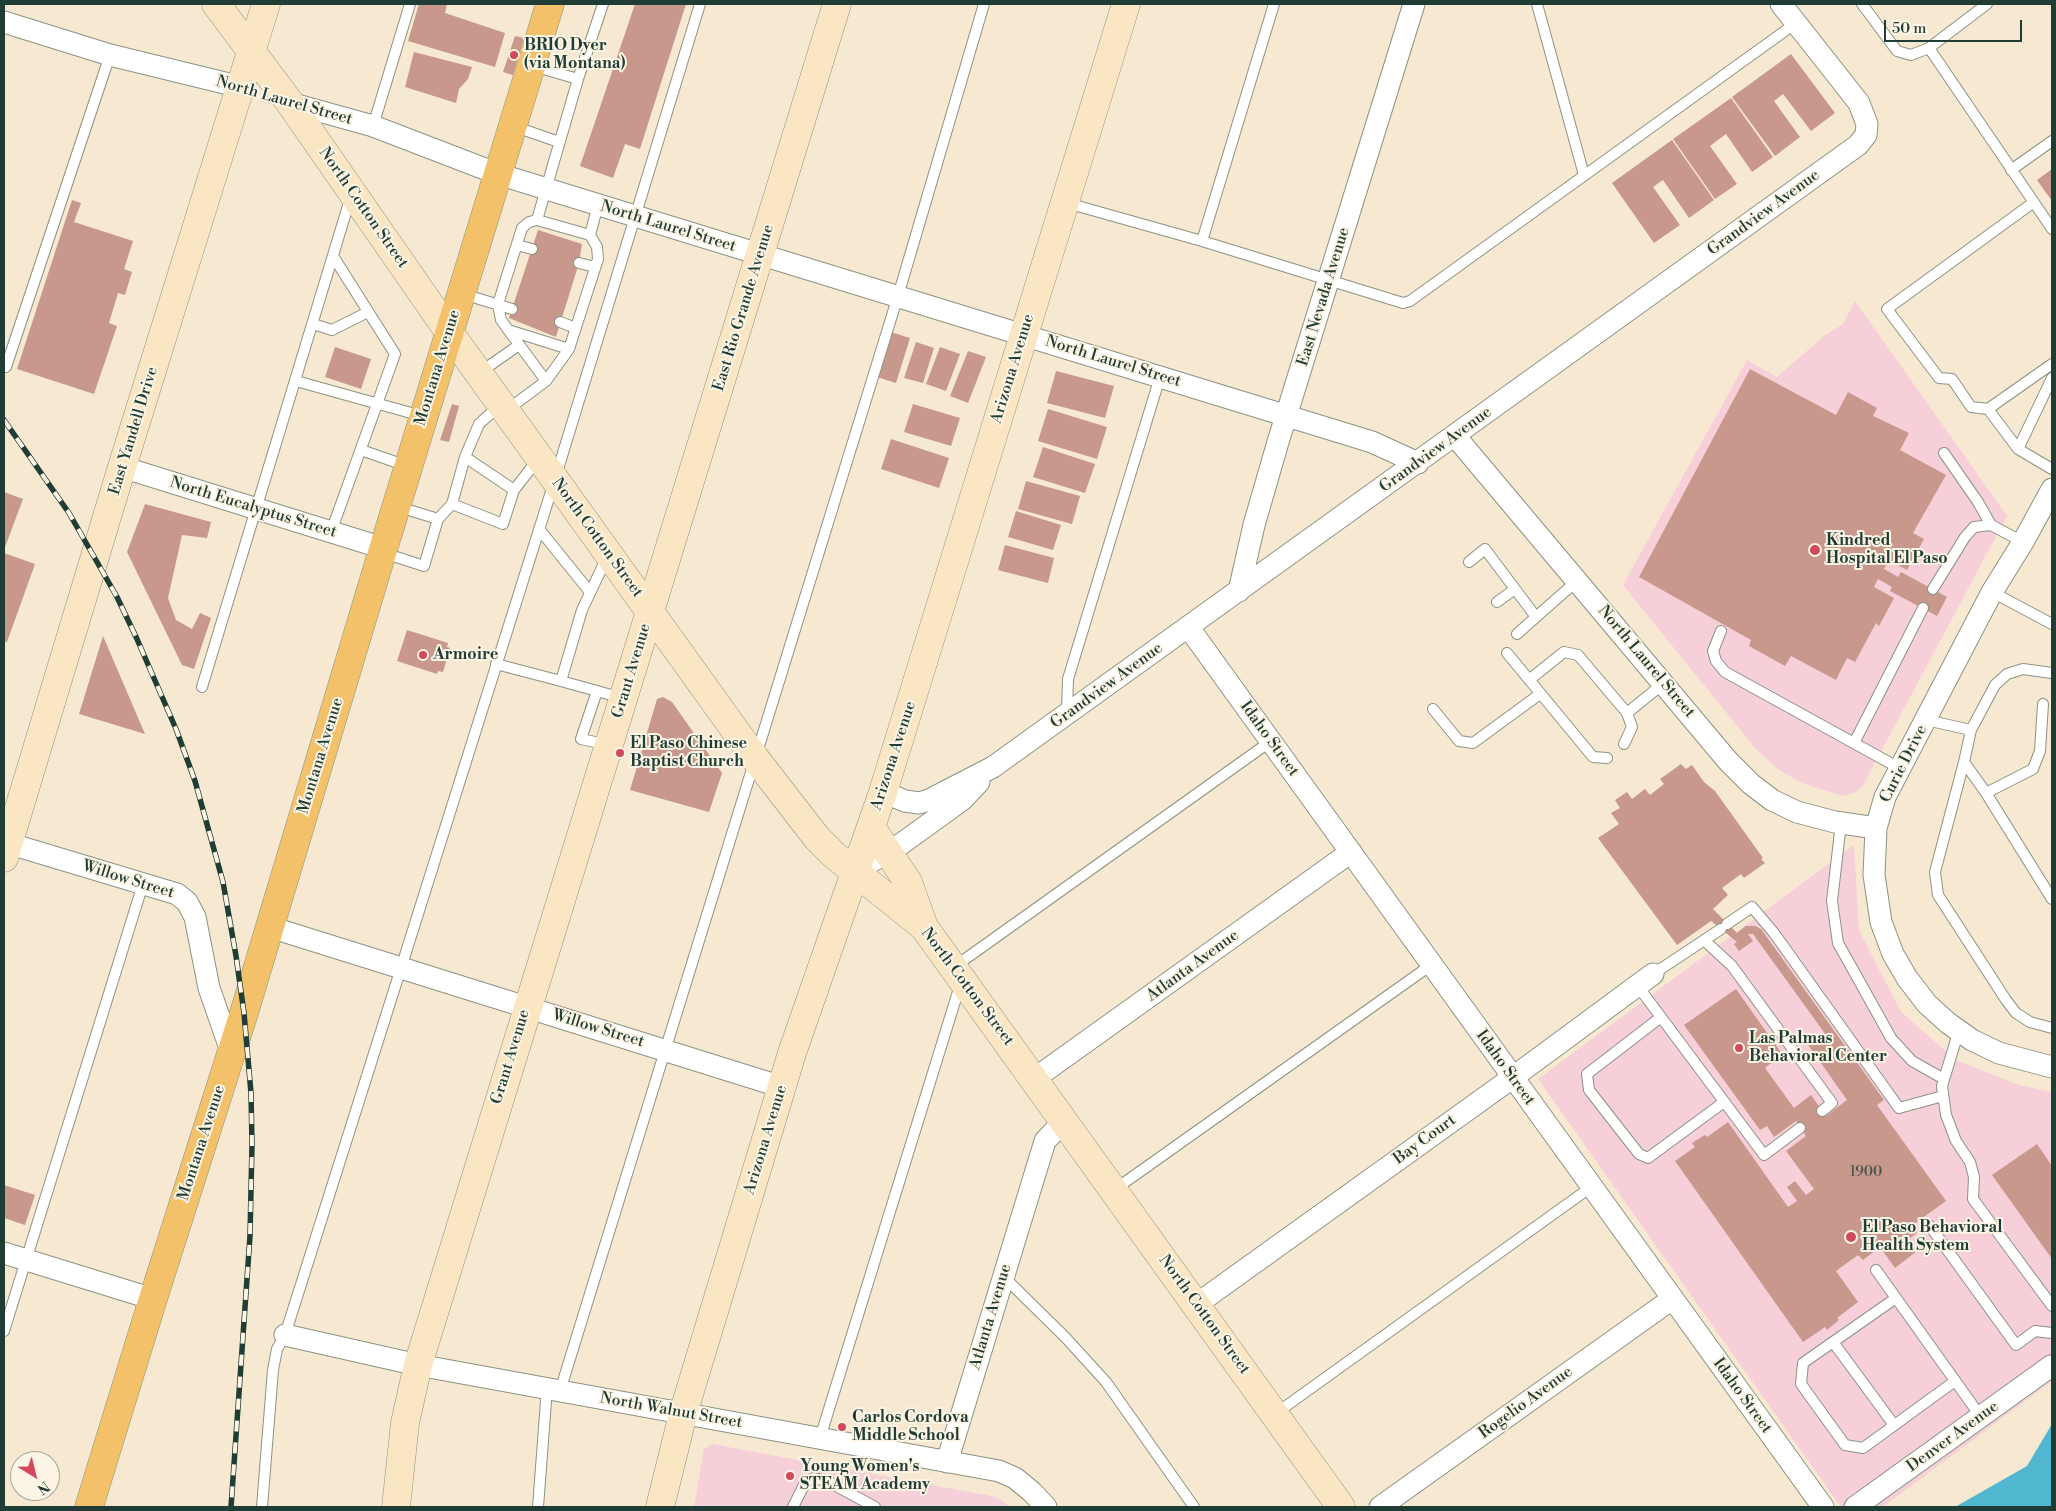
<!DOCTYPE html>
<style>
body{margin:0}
#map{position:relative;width:2056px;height:1511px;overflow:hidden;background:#f7e9d1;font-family:"Libre Bodoni",serif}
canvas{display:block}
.frame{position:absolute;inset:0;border:5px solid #1f3d34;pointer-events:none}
.north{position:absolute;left:10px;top:1451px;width:50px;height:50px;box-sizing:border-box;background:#fcf5e5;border:1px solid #a4ab9e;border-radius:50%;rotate:144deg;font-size:14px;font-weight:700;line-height:20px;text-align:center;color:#1f3d34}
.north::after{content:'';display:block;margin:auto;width:18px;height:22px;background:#d1495b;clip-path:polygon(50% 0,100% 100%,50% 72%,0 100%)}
.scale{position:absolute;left:1884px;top:20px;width:138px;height:22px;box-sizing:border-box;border:2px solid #1f3d34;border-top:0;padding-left:6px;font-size:15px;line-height:18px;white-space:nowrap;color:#1f3d34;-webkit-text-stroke:4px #fcf5e5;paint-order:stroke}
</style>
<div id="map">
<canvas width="2056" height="1511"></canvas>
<div class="frame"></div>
<div class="north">N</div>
<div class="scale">50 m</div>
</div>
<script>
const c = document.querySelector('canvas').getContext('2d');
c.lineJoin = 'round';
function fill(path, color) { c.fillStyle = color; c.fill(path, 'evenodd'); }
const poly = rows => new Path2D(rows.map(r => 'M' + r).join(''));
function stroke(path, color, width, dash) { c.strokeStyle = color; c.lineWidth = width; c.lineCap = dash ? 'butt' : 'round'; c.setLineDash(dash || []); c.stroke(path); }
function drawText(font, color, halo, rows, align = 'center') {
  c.font = font + ' "Libre Bodoni",serif'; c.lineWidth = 4; c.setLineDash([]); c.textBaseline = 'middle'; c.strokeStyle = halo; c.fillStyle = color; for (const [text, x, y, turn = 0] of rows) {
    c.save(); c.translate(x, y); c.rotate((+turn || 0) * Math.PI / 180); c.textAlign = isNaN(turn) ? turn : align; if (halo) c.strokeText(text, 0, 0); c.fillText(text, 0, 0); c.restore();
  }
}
fill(poly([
 [1855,301,2007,516,1862,787,1854,793,1843,796,1802,783,1779,770,1755,748,1623,585,1747,360,1777,377,1824,336,1843,324],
 [1854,845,1859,930,1901,1012,1956,1060,2019,1085,2052,1092,2052,1381,1883,1507,1841,1507,1538,1079],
 [712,1444,996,1497,1011,1507,694,1507,704,1449]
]), '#f6cfd8');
fill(poly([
 [2052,1424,2052,1507,1955,1507,2027,1466]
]), '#51b6d0');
fill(poly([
 [419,4,447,4,445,13,505,33,495,67,408,41],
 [635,4,686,4,640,149,625,144,613,178,580,166],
 [515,36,524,38,513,75,503,72],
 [414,52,472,67,468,79,459,89,456,103,405,87],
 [1791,54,1835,113,1811,131,1783,94,1774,101,1800,137,1775,156,1732,97],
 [1731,98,1773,157,1752,172,1726,134,1710,146,1737,184,1715,199,1673,139],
 [1672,140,1714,200,1689,218,1663,180,1653,187,1680,225,1654,243,1612,183],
 [2052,169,2052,201,2037,180],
 [72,200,81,203,74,222,133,241,124,269,132,272,125,295,118,293,109,323,117,326,94,394,17,369],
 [538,230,582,244,579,263,556,337,509,318],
 [891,332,910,338,896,383,877,377],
 [916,342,934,348,923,383,904,378],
 [335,347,371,359,361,389,325,377],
 [940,347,960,354,946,391,926,384],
 [968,351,986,357,968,403,950,396],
 [1750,369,1836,415,1848,392,1877,408,1873,416,1909,433,1900,450,1946,475,1913,533,1924,539,1907,570,1889,560,1884,569,1898,577,1901,572,1947,597,1937,616,1890,591,1892,587,1878,579,1874,587,1894,598,1879,626,1876,623,1855,662,1847,658,1836,680,1791,656,1785,666,1749,646,1751,640,1639,577],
 [1056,371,1114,386,1105,418,1047,403],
 [452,404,459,406,449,442,440,440],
 [913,404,960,418,951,446,904,432],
 [1048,409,1107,427,1097,459,1038,441],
 [891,439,949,458,939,488,881,469],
 [1043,447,1095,464,1085,493,1033,477],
 [1026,481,1080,496,1072,524,1018,509],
 [4,492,23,499,4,550],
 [145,504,211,522,207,538,182,535,168,598,176,620,192,629,200,613,211,618,194,669,182,665,127,552],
 [1016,511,1061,525,1053,550,1008,537],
 [1005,545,1054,558,1048,583,998,570],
 [4,553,35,564,7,642,4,641],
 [407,630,448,643,447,647,450,648,443,672,438,671,437,674,397,661],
 [103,636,145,734,79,714],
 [663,697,672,702,722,773,709,812,630,790,657,699],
 [1681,764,1686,769,1692,765,1704,782,1715,791,1763,858,1761,859,1765,863,1744,878,1741,874,1722,888,1728,895,1713,909,1737,933,1746,926,1755,926,1761,929,1884,1100,1877,1105,1946,1201,1914,1224,1919,1231,1909,1239,1917,1251,1895,1268,1880,1247,1863,1260,1858,1255,1836,1271,1858,1302,1837,1318,1839,1320,1827,1330,1825,1327,1803,1342,1675,1161,1695,1147,1692,1143,1705,1135,1707,1137,1728,1122,1788,1207,1797,1201,1787,1187,1795,1181,1806,1195,1814,1189,1786,1151,1806,1136,1796,1121,1774,1137,1767,1126,1760,1130,1684,1025,1736,989,1782,1054,1765,1068,1794,1108,1811,1095,1826,1116,1847,1100,1804,1039,1812,1033,1818,1041,1826,1035,1753,934,1748,934,1753,941,1739,951,1734,944,1737,942,1711,921,1677,945,1598,838,1619,824,1611,813,1620,808,1615,800,1627,792,1632,799,1645,789,1650,795,1664,784,1660,779],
 [2037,1144,2052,1166,2052,1259,1992,1175],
 [4,1185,35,1195,25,1225,4,1218]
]), '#c8988c');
const lane = poly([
 [1537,4,1584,175],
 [1862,4,1897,51,1911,55,1929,48,1987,4],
 [1929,48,2052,229],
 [533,66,578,79],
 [373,126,410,4],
 [513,126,559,142],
 [2011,170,2052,141],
 [2034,202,1887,309,1939,378,1952,379,1971,407,1988,409,2052,364],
 [1067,203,1202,241,1403,303,1410,301,1796,23],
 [598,205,590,235,537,220,578,79,603,4],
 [1202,241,1274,4],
 [517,245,532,249],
 [579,263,595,267],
 [463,294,512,309],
 [560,322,576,328],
 [313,324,332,330,368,312],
 [508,330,569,349,598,259,597,247,590,235],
 [6,367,110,55],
 [479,373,519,345],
 [296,381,422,416],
 [546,381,569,349],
 [1988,409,2018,449,2052,469],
 [507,410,546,381,501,320,498,304,522,228,529,222,537,220],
 [2018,449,2052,378],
 [361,450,407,466],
 [1944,453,1978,502,1991,525],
 [465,457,479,424,500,405],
 [514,490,465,457,452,504,503,524,514,490,539,458],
 [396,506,438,519],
 [539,529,590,592],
 [331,532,395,354,333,256],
 [384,553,424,566,438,519,452,504],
 [607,557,582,610,561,681,622,698],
 [1469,562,1485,549,1536,617,1578,580],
 [1933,589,1965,537,1974,527,1991,525,2023,542],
 [1992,592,2052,624],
 [1497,602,1515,589],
 [1721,631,1713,651,1716,661,1725,672,1901,769],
 [1517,634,1536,617],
 [1507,653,1593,757,1607,758],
 [496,664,561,681],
 [1529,680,1564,652,1578,655,1627,713],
 [202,687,351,196],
 [597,691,581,739,609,745],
 [1433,709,1459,741,1473,743,1540,694],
 [1067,712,1068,679,1160,377],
 [1926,720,1971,730,1964,762,1986,793,2052,899],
 [1971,730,1995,685,2007,674,2023,669,2052,673],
 [1854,743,1923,608],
 [1624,744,1632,727,1627,713,1664,683],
 [1964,762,1935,872,1938,895,2006,1000,2016,1013,2030,1022,2052,1028],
 [1986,793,2033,769,2040,751,2043,704],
 [1841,823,1832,901,1838,943,1891,1038,1912,1061,1944,1079],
 [1727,924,1752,907,1774,933,1899,1108,1943,1096],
 [1704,940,1732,966,1832,1103,1822,1111],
 [954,967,1271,741],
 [1653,974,1721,929],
 [1637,985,1764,1155,1800,1128],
 [1661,1017,1587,1074,1589,1090,1639,1154,1648,1158,1724,1102],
 [1959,1030,1942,1086,1946,1115,1956,1141,1970,1162,1974,1177,1973,1199,2052,1306],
 [1114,1190,1431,965],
 [1930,1226,2016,1345,2035,1331,2052,1333],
 [1876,1270,1981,1417],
 [1003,1276,1065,1337,1106,1382,1194,1507],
 [1896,1298,1803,1363,1801,1384,1845,1445,1863,1448,1955,1381],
 [4,1331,143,884],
 [1833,1342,1894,1425],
 [560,1391,898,296,984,4],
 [1275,1414,1591,1187],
 [820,1438,961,982],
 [262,1507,273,1370,277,1349,285,1335,401,968,555,479,700,4],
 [538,1507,547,1388],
 [793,1507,806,1481,814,1478,827,1481,875,1507]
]);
const street = poly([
 [4,22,110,55,241,87],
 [290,103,373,126,498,174,1372,442,1418,463],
 [1455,436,1728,761,1751,784,1772,800,1797,812,1835,822,1876,828],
 [122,467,383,548],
 [2052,489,2023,542,1992,592,1885,797,1876,828,1874,875,1881,922,1893,954,1907,978,1927,1004,1948,1023,1972,1040,1999,1053,2052,1067],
 [1239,591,1254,525,1278,442,1414,4],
 [1189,628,1823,1507],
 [883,792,905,801,919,803,929,800,993,767,1858,145,1866,135,1867,124,1859,103,1781,4],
 [4,842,177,894,187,902,195,917,209,988,231,1051],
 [856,871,901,844,962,800,979,782],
 [270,927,782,1087],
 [1034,1079,1351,852],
 [4,1253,153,1299],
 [1197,1304,1512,1078,1653,974],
 [285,1335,418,1365,999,1471,1015,1478,1032,1492,1046,1507],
 [947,1462,1045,1141,1064,1121],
 [1380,1507,1672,1299],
 [1855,1507,2051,1366]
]);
const secondary = poly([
 [216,4,290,103,449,332,755,758,817,838,834,855,924,927,1341,1507],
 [871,827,908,882,924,927],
 [4,858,122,467,266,4],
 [396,1507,405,1423,418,1365,837,4],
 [660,1507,683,1414,792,1053,883,792,1126,4]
]);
const primary = poly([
 [89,1507,153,1299,244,1013,382,553,550,4]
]);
stroke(lane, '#8b9382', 12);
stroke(street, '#8b9382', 23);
stroke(secondary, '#8b9382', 29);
stroke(primary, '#8b9382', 29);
stroke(lane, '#fff', 10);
stroke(street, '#fff', 21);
stroke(secondary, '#fbe6c4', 28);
stroke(primary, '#f4c16b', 28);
const rail = poly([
 [4,420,69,513,117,597,137,639,176,729,195,781,223,882,236,956,244,1013,251,1093,252,1144,250,1236,231,1507]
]);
stroke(rail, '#1f3d34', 5.5);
stroke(rail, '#fcf5e5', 4, [11]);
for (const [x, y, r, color] of [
 [514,55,5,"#d1495b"],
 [1815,550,6,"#d1495b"],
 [423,655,5,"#d1495b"],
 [620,753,5,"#d1495b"],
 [1739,1048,5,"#d1495b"],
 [1851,1237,6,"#d1495b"],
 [842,1427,5,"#d1495b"],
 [790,1476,5,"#d1495b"]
]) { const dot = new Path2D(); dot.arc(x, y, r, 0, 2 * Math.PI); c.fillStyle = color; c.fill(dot); stroke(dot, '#fcf5e5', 2); }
drawText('14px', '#49544a', null, [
 ["1900",1866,1173]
]);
drawText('bold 16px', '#1f3d34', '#fcf5e5', [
 ["BRIO Dyer",524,46],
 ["(via Montana)",524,64],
 ["Kindred",1826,541],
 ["Hospital El Paso",1826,559],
 ["Armoire",433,655],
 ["El Paso Chinese",630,744],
 ["Baptist Church",630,762],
 ["Las Palmas",1749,1039],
 ["Behavioral Center",1749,1057],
 ["El Paso Behavioral",1862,1228],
 ["Health System",1862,1246],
 ["Carlos Cordova",852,1418],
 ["Middle School",852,1436],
 ["Young Women's",800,1467],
 ["STEAM Academy",800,1485]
], 'left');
drawText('16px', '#1f3d34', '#fcf5e5', [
 ["North Laurel Street",284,101,16],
 ["North Cotton Street",363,208,55],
 ["Grandview Avenue",1764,213,-36],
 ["North Laurel Street",668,227,17],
 ["East Nevada Avenue",1324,297,-73],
 ["East Rio Grande Avenue",744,308,-73],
 ["North Laurel Street",1113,362,17],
 ["Montana Avenue",438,368,-73],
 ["Arizona Avenue",1013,369,-73],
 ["East Yandell Drive",134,431,-73],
 ["Grandview Avenue",1436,450,-36],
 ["North Eucalyptus Street",253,508,17],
 ["North Cotton Street",597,538,54],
 ["North Laurel Street",1646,662,50],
 ["Grant Avenue",632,671,-73],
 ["Grandview Avenue",1107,686,-36],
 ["Idaho Street",1269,739,54],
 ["Montana Avenue",321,756,-73],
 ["Arizona Avenue",894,756,-72],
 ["Curie Drive",1904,764,-63],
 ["Willow Street",128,880,17],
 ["Atlanta Avenue",1193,966,-36],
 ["North Cotton Street",967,987,53],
 ["Willow Street",598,1029,17],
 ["Grant Avenue",511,1057,-73],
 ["Idaho Street",1505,1068,54],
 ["Arizona Avenue",766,1140,-73],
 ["Bay Court",1425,1140,-36],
 ["Montana Avenue",202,1143,-72],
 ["North Cotton Street",1204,1315,54],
 ["Atlanta Avenue",991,1317,-73],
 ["Idaho Street",1742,1396,54],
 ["Rogelio Avenue",1526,1403,-36],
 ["North Walnut Street",671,1411,10],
 ["Denver Avenue",1953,1437,-36]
]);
</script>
